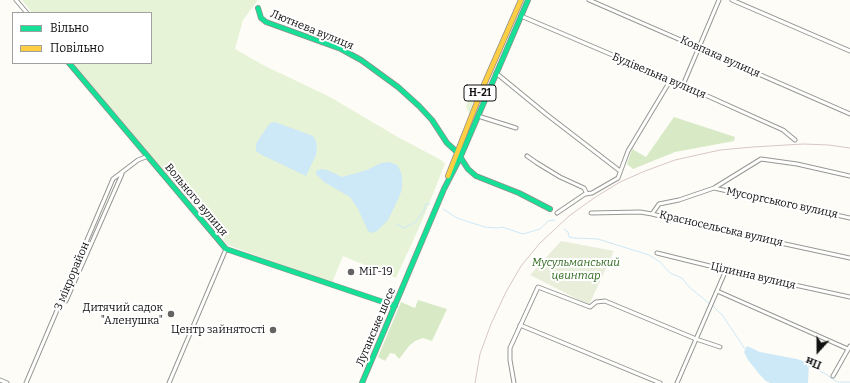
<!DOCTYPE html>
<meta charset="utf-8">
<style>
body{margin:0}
#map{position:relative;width:850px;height:383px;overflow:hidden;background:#fdfcf7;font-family:Bitter,serif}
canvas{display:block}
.legend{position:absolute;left:12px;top:12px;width:140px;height:52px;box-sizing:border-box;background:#fff;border:1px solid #a0a0a0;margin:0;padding:5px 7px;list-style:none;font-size:12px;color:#111}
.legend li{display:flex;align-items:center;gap:8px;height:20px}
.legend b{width:20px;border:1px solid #a0a0a0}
.north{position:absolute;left:798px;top:331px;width:40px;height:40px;-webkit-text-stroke:3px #fff;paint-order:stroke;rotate:201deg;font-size:11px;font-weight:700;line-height:16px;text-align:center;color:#111}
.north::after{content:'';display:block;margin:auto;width:14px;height:18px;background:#111;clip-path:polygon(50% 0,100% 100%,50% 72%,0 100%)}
</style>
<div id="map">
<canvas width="850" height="383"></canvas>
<ul class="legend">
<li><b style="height:5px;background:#16e098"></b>Вільно</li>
<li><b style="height:5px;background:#ffcf43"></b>Повільно</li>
</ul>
<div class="north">Пн</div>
</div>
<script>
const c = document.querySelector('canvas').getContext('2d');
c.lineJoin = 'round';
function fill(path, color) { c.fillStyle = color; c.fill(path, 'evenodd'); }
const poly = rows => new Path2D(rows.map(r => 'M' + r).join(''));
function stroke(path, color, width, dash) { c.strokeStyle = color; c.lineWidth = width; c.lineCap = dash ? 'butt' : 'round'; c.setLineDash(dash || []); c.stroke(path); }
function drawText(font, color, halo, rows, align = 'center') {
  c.font = font + ' Bitter,serif'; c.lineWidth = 4; c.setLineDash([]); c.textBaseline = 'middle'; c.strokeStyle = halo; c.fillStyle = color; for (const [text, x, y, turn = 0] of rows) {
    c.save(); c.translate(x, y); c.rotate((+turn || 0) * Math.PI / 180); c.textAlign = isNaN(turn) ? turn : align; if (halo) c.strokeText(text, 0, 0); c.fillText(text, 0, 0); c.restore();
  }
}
fill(poly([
 [22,0,258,0,243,20,235,49,263,65,330,97,396,136,441,160,445,164,422,221,396,278,343,256,332,283,228,245,150,155,73,63,151,63,151,13,32,13],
 [476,94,469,114,466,106,469,100]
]), '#e7f3d7');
fill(poly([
 [674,117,735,137,734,141,675,152,633,169,627,164,632,149,646,157],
 [418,300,447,309,432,341,423,338,415,341,409,346,399,359,395,354,390,353,385,361,378,357,401,302,415,308]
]), '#d8eac5');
fill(poly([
 [561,241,614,251,589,305,530,275]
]), '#e9eedb');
fill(poly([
 [275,122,313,136,316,141,317,147,316,155,306,176,260,154,256,151,256,144,259,139,270,123],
 [389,162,397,165,400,170,402,177,402,189,399,197,388,220,377,231,372,233,368,231,358,209,350,197,324,182,316,174,316,171,321,169,327,170,342,177,367,170,381,163],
 [747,346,760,352,797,359,809,363,808,383,770,383,766,381,760,375,748,360,744,352]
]), '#cde8f7');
stroke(poly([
 [443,209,457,218,469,222,485,227,497,228,502,227,523,234,540,229,548,221,555,220],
 [396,224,404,228,416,222,424,210,426,204,430,204],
 [564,229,568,232,569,237,574,238,598,239,649,255,660,262,670,273,682,278,689,287,710,304],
 [713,306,723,316,745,349],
 [809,366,824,373,837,382,850,382]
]), '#cde8f7', 1);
const street = poly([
 [16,0,27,13],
 [589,0,850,114],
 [732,0,850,51],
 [521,16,683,85,783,130,795,140],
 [496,73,546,114,620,171],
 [683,85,719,0],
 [478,116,516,128],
 [527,156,537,163,560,177,584,188,587,194],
 [714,188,850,218],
 [557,213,585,194,592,193,618,178,628,151,670,81],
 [591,213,640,212,652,214,688,223,850,258],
 [652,214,659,204,679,200,714,188,761,159,797,164,850,176],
 [657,253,726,270,850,297],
 [717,291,848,349],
 [66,301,122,174],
 [520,325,660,383],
 [833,376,850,346],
 [0,380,7,383],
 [26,383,113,179,138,160,148,156],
 [169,383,226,249],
 [514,383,510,360,510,348,538,287,590,307,596,302,605,301,696,339,720,347],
 [677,383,726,270]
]);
const fast = poly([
 [258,8,261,18,266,22,341,49,361,60,398,87,419,106,432,120,447,143,457,152,468,169,476,176,519,193,550,209],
 [69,63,226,249,395,306],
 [362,383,444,189,460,158,528,0]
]);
const slow = poly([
 [448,176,483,87,521,0]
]);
stroke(street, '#979795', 5);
stroke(fast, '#8e8d8b', 6);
stroke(slow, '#8e8d8b', 6);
stroke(street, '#fffffe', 3);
stroke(fast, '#16e098', 4.5);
stroke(slow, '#ffcf43', 4.5);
stroke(poly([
 [475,383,480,354,491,324,506,292,521,266,540,243,569,216,594,198,620,182,645,171,675,160,720,150,753,147,803,144,829,145,850,148]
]), '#d9c6c7', 1);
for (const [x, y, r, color] of [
 [351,272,4,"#646362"],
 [171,314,4,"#646362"],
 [273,330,4,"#646362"]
]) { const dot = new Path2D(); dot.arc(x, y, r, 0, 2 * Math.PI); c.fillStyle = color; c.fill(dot); stroke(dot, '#fff', 1.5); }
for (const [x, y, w] of [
 [480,93,32]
]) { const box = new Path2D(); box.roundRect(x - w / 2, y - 8, w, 16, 3); c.fillStyle = '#fff'; c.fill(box); stroke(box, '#111', 1); }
drawText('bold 10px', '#111', null, [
 ["Н-21",480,93]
]);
drawText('11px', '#111', '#fff', [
 ["Лютнева вулиця",312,30,22],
 ["Ковпака вулиця",720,57,24],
 ["Будівельна вулиця",659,76,23],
 ["Вольного вулиця",196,200,50],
 ["Мусоргського вулиця",782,203,12],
 ["Красносельська вулиця",721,229,13],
 ["3 мікрорайон",72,276,-67],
 ["Цілинна вулиця",753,276,13],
 ["Луганське шосе",376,327,-67]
]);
drawText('italic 11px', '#2f6b1f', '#fff', [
 ["Мусульманський",576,263],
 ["цвинтар",576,276]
]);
drawText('11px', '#111', '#fff', [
 ["МіГ-19",359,272,"left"],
 ["Дитячий садок",163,308],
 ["\"Аленушка\"",163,321],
 ["Центр зайнятості",265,330]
], 'right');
</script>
